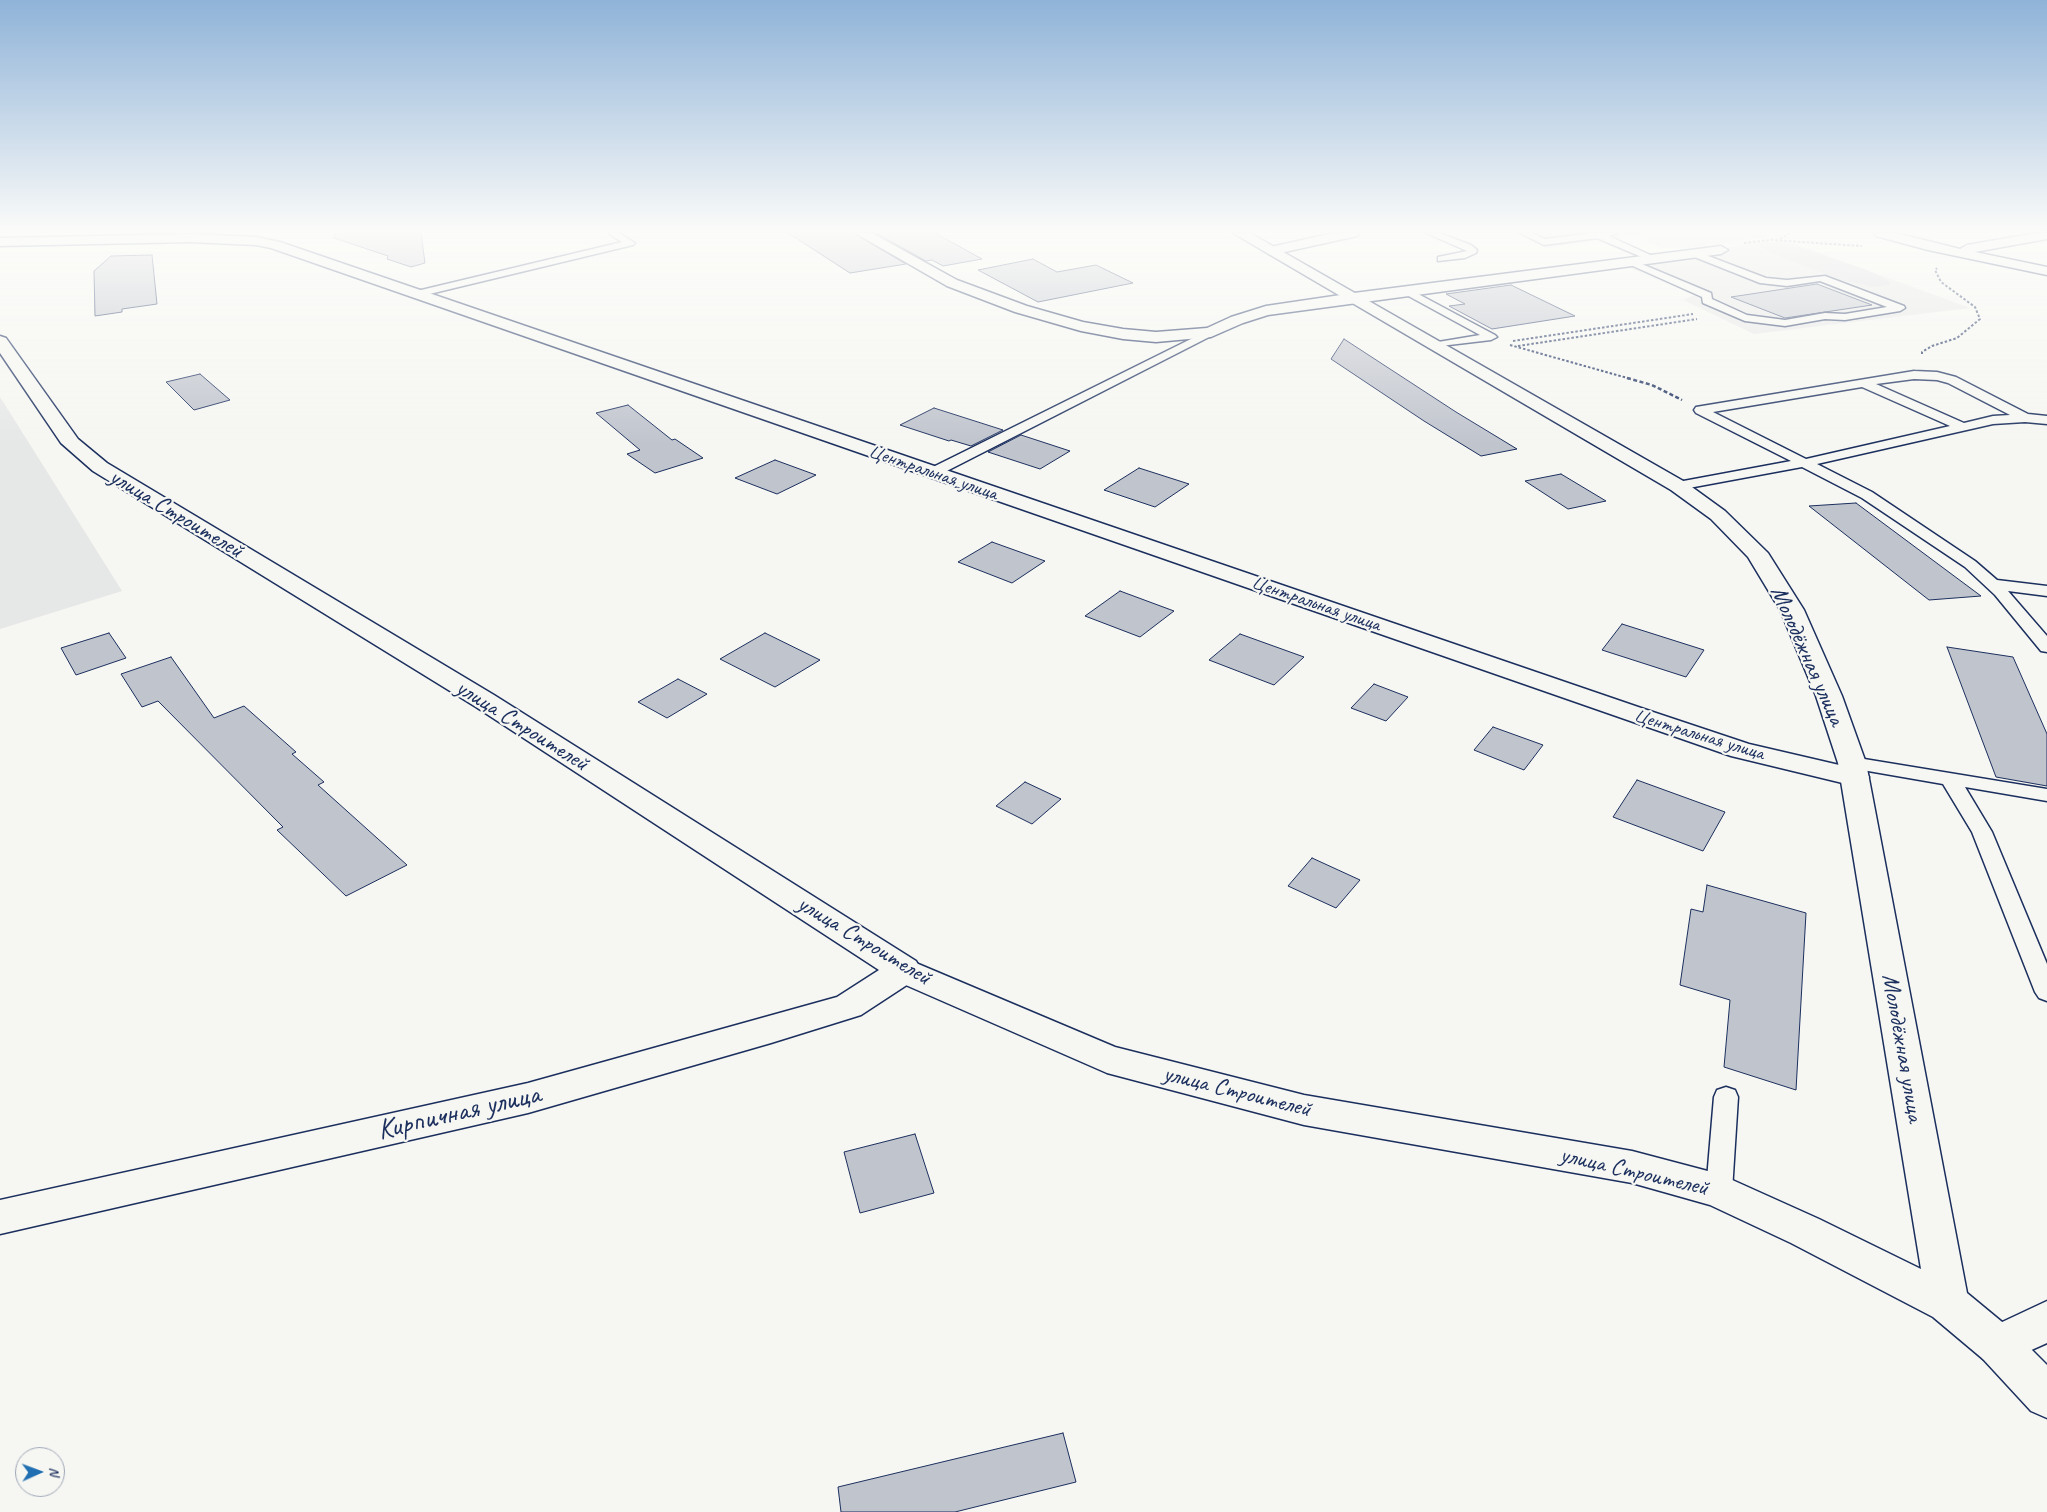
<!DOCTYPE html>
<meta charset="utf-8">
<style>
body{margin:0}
#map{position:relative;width:2047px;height:1512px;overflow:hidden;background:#f6f6f2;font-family:Caveat,sans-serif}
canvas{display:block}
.north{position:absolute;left:15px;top:1447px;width:50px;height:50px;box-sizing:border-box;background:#f6f6f2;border:1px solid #9ea6b7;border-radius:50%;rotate:88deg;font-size:14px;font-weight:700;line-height:20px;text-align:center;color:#1b2f5e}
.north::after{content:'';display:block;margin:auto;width:18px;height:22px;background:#1f6fb2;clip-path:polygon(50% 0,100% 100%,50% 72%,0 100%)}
</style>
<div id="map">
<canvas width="2047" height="1512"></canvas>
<div class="north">N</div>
</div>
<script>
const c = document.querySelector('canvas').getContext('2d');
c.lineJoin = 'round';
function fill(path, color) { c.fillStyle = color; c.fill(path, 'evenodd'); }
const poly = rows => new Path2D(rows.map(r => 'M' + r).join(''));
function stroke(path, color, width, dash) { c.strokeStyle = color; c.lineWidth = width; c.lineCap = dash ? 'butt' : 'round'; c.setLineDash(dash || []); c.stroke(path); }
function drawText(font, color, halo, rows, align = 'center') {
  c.font = font + ' Caveat,sans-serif'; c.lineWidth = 4.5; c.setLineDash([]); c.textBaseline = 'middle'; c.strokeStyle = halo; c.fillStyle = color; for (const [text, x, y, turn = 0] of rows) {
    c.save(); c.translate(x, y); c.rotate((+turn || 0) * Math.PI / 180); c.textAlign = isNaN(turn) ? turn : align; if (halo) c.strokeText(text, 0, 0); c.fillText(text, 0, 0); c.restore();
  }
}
fill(poly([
 [1513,233,1759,233,1769,236,1688,248,1662,248,1633,236,1547,248],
 [1770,241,1793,243,1970,308,1754,334,1683,300,1694,295,1622,265,1730,251,1724,248],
 [0,397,122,591,0,629]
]), '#e6e7e7');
fill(poly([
 [1772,242,1799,247,1861,268,1879,276,1890,282,1889,285,1876,287,1845,281,1783,258,1758,246,1759,243]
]), '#d6d9dd');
const building = poly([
 [335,233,421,233,425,263,411,267,387,259,388,256,334,238,335,233],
 [788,233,853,233,906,264,850,273,788,233],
 [876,233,935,233,982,259,943,266,932,260,926,261,876,233],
 [152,255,157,304,122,309,122,312,95,316,94,271,111,256,152,255],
 [1033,259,1057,272,1096,265,1133,283,1038,302,978,270,1033,259],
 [1817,284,1872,305,1785,318,1731,297,1817,284],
 [1511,285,1575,316,1492,329,1449,306,1465,304,1446,294,1511,285],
 [1344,339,1456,412,1517,449,1481,456,1424,421,1331,359,1344,339],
 [200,374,230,400,194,410,166,382,200,374],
 [628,405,672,440,675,439,703,458,655,473,627,454,640,450,596,413,628,405],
 [934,408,1003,430,971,446,951,440,949,441,900,425,934,408],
 [1021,435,1070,451,1040,469,988,452,1021,435],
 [775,460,816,475,777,494,735,478,775,460],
 [1139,468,1189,484,1155,507,1104,490,1139,468],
 [1561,474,1606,501,1568,509,1525,481,1561,474],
 [1856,503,1981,596,1929,600,1809,506,1856,503],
 [992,542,1045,561,1012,583,958,562,992,542],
 [1120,591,1174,611,1140,637,1085,616,1120,591],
 [1622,624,1704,650,1686,677,1602,650,1622,624],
 [109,633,126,658,76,675,61,648,109,633],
 [765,633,820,660,775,687,720,659,765,633],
 [1240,634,1304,657,1274,685,1209,660,1240,634],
 [1947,647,2013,657,2047,734,2047,786,1996,777,1947,647],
 [171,657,214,718,244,706,296,752,292,754,324,782,318,785,407,865,346,896,277,830,283,827,158,701,142,707,121,674,171,657],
 [678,679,707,694,667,718,638,702,678,679],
 [1374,684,1408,697,1386,721,1351,708,1374,684],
 [1493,727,1543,745,1524,770,1474,750,1493,727],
 [1637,780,1725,812,1703,851,1613,817,1637,780],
 [1025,782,1061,799,1032,824,996,806,1025,782],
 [1312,858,1360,880,1336,908,1288,886,1312,858],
 [1707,885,1806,913,1796,1090,1724,1067,1730,1000,1680,985,1691,909,1703,912,1707,885],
 [915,1134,934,1193,860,1213,844,1152,915,1134],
 [1063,1433,1076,1482,955,1512,841,1512,838,1487,1063,1433]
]);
fill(building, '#c0c4cd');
stroke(building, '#1b2f5e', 1);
const lane = poly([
 [608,233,619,233,635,243,633,245,417,297,412,294,417,291,622,242,608,233],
 [1426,233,1439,233,1471,245,1477,250,1476,253,1465,258,1438,261,1438,257,1467,251,1426,233],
 [1520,233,1532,233,1545,239,1593,233,1618,233,1609,236,1659,259,1654,262,1651,261,1597,238,1544,245,1520,233],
 [1695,251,1766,278,1787,280,1825,276,1904,306,1905,308,1900,311,1845,320,1825,319,1785,326,1745,321,1703,303,1702,297,1624,262,1626,260,1632,260,1711,293,1712,299,1747,315,1785,320,1825,313,1845,314,1887,307,1820,281,1787,286,1760,283,1692,256,1690,254,1695,251],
 [1407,288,1495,335,1497,337,1491,340,1432,347,1430,345,1432,343,1480,335,1403,293,1402,291,1403,289,1407,288],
 [1211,329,1217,332,1215,334,937,476,927,476,925,473,927,470,1211,329],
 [1914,371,1937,372,1956,377,2028,414,2047,416,2047,424,2025,422,1993,424,1817,464,1872,492,1975,561,1997,580,2047,586,2047,596,2008,591,2047,636,2047,652,2041,651,1995,595,1965,567,1862,498,1802,467,1678,490,1671,486,1678,482,1791,461,1696,413,1694,410,1696,407,1914,371],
 [1914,379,1937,380,1948,383,2010,415,1993,416,1964,423,1876,384,1914,379],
 [1862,387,1950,426,1806,459,1713,412,1862,387],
 [1852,757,2047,789,2047,801,1965,787,1992,832,2047,964,2047,1001,2039,998,2035,992,1972,832,1943,784,1845,767,1843,763,1845,759,1852,757],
 [1726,1087,1735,1090,1738,1097,1732,1191,1728,1199,1719,1202,1710,1199,1706,1191,1714,1097,1717,1090,1726,1087]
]);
const street = poly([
 [855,233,872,233,957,280,1027,306,1083,322,1123,329,1156,332,1207,328,1231,317,1266,306,1354,293,1721,246,1728,250,1721,254,1268,315,1243,323,1211,337,1156,342,1123,339,1081,331,1015,312,947,286,855,233],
 [1334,233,1359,233,1357,236,1271,255,1264,251,1266,248,1334,233],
 [1874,233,1896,233,1960,249,1967,245,2036,233,2047,233,2047,239,1975,252,2047,267,2047,275,1928,250,1876,236,1874,233],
 [190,234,256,237,280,242,1644,709,1749,744,1865,771,1869,777,1865,783,1855,786,1731,756,271,248,256,245,190,242,0,246,0,238,190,234],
 [0,336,6,338,78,439,107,463,494,695,916,961,921,970,916,979,861,1015,771,1043,528,1113,0,1234,0,1200,528,1083,837,997,879,970,476,707,93,471,61,443,0,353,0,336],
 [2047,1301,2047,1343,1998,1365,1983,1359,1976,1345,1983,1331,2047,1301]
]);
const secondary = poly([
 [1233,233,1250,233,1685,482,1725,511,1768,553,1804,610,1842,696,1866,763,1967,1293,2013,1331,2047,1365,2047,1418,2031,1411,1983,1359,1933,1317,1791,1243,1710,1205,1632,1183,1304,1125,1107,1073,892,979,887,970,892,961,904,958,1115,1047,1304,1095,1632,1151,1719,1174,1819,1219,1921,1269,1838,763,1816,696,1780,610,1748,557,1711,519,1671,490,1233,233]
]);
stroke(lane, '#1b2f5e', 3);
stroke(street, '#1b2f5e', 3);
stroke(secondary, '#1b2f5e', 3);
stroke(poly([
 [1780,239,1790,233],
 [1744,243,1772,240,1862,246],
 [1513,341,1693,314],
 [1510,345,1631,379],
 [1518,346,1697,319],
 [1922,354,1922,352,1932,346,1957,338,1980,319,1975,307,1941,282,1935,270,1937,268]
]), '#1b2f5e', 2, [2.5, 2]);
stroke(poly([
 [1627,378,1652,385,1682,400]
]), '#1b2f5e', 2.5, [4, 2.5]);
fill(lane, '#f6f6f2');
fill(street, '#f6f6f2');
fill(secondary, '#f6f6f2');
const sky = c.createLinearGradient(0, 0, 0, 445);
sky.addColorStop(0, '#8fb3d8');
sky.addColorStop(0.52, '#fbfbf9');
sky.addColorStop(1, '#fbfbf900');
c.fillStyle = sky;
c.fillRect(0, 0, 2047, 445);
drawText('20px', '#1b2f5e', '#f6f6f2', [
 ["Центральная улица",933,473,19],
 ["Центральная улица",1316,604,19],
 ["Центральная улица",1699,735,17]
]);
drawText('24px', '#1b2f5e', '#f6f6f2', [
 ["улица Строителей",176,514,31],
 ["Молодёжная улица",1807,656,66],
 ["улица Строителей",522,726,32],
 ["улица Строителей",864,941,31],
 ["Молодёжная улица",1902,1048,80],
 ["улица Строителей",1237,1092,14],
 ["улица Строителей",1634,1172,13]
]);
drawText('29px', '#1b2f5e', '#f6f6f2', [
 ["Кирпичная улица",459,1113,-13]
]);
</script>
